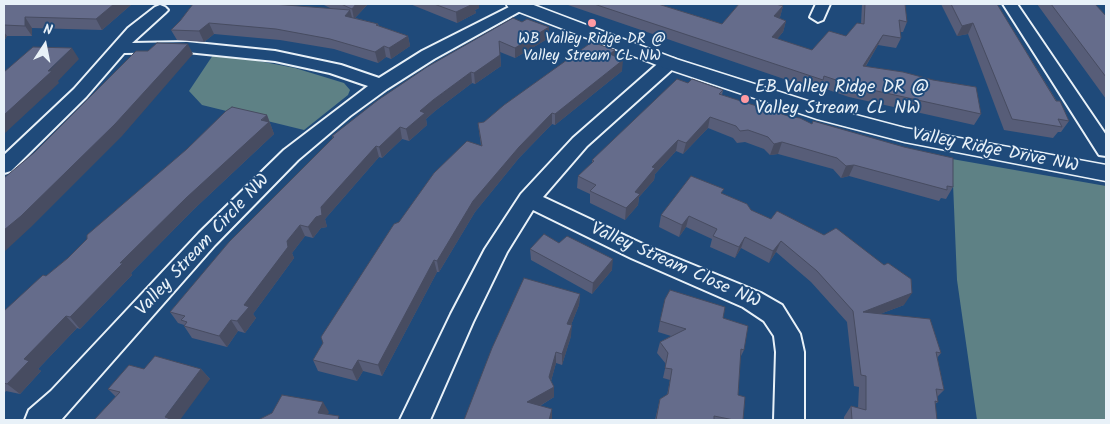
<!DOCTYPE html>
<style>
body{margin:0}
#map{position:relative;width:1110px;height:424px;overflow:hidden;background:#1f4a7a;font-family:Kalam,sans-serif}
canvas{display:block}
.frame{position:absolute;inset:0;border:5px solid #e8f1f8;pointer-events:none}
.north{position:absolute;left:20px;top:20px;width:50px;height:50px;-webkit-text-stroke:4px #1f4a7a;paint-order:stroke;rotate:11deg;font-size:14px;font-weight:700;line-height:20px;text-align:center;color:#e8f1f8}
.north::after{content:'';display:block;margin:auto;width:18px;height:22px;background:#e8f1f8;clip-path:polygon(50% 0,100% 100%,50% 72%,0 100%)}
</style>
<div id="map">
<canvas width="1110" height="424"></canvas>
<div class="frame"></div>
<div class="north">N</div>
</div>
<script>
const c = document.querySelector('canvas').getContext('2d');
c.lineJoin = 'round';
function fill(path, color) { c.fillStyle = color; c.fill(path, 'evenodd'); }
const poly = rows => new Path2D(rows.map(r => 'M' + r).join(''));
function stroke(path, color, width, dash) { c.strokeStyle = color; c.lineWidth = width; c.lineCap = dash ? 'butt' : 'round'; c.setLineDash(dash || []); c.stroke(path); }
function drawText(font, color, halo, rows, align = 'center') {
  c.font = font + ' Kalam,sans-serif'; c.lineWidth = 4; c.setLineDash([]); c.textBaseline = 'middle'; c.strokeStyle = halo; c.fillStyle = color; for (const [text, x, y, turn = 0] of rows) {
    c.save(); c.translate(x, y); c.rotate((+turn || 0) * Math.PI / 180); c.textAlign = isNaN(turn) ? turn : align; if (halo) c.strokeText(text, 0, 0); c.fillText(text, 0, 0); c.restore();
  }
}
fill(poly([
 [213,55,243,58,295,68,344,83,350,90,348,95,304,130,202,105,189,91],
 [952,159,1106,186,1106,420,977,420,957,280]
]), '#5e8185');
const street = poly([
 [515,4,533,4,434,59,387,89,350,116,298,160,215,245,61,420,25,420,29,410,51,391,199,233,284,150,368,86,330,73,275,61,187,52,124,53,86,97,11,171,4,173,4,155,74,89,128,28,155,7,160,5,165,7,168,10,165,13,132,43,187,42,275,51,341,65,379,78,422,51,515,4],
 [816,4,830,4,823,20,818,22,810,17,816,4],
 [1003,4,1017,4,1106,135,1106,156,1099,155,1003,4],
 [669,58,675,59,678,63,675,67,587,146,543,197,647,246,761,293,782,305,800,334,804,352,804,420,774,420,776,352,774,336,764,321,743,307,631,258,533,210,507,252,473,322,430,420,400,420,451,314,485,249,521,194,573,138,663,59,669,58]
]);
const secondary = poly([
 [506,4,531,4,676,59,833,109,905,128,1106,165,1106,181,905,142,817,119,662,67,509,8,506,4]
]);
stroke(street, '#e8f1f8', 4);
stroke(secondary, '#e8f1f8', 3);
fill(street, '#1f4a7a');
fill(secondary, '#1f4a7a');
fill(poly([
 [4,4,132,4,102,30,32,28,32,36,7,36,4,41],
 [322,4,368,4,355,18,378,24,379,26,408,36,410,46,391,59,386,57,378,63,334,49,280,40,214,34,204,42,177,40,171,30,180,21,332,9],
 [410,4,479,4,479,8,475,10,476,13,457,23],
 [568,4,658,4,722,24,739,4,783,4,781,6,783,6,780,17,779,18,786,21,783,32,777,39,812,50,846,36,861,24,862,4,905,4,907,22,903,32,900,32,901,38,896,48,878,45,866,66,981,114,974,125,849,97,820,87,819,91,568,5],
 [941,4,997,4,1069,121,1061,132,1058,132,1053,138,1004,130,968,34,957,36],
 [1037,4,1095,4,1106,16,1106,99],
 [522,22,549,27,549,38,515,58,500,52,501,66,475,84,472,83,435,111,426,119,427,125,409,141,402,139,382,158,379,157,325,219,327,227,321,228,313,238,305,236,292,253,294,258,253,314,256,318,245,333,238,331,227,347,192,338,184,326,184,325,178,323,170,312,333,139,332,136],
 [614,56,622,71,555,125,552,124,519,158,475,212,439,272,437,272,382,376,363,371,357,381,318,371,313,360,399,222,481,146,478,123,484,122],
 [688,83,723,90,722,95,812,124,953,187,946,199,941,198,939,201,849,176,841,178,833,169,778,154,770,155,764,149,745,142,737,143,733,138,708,128,683,154,676,151,655,174,654,180,639,197,638,205,625,220,590,203,590,194,577,188,578,176,592,163,592,160],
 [267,115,274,134,193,210,131,273,132,275,80,329,77,328,38,369,41,371,20,394,6,391,4,394,4,311,68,258,87,239],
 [723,194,751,210,904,305,880,314,941,353,937,358,944,390,937,397,938,402,935,404,937,420,844,420,844,417,851,406,858,408,859,387,854,386,847,322,811,282,776,252,769,263,741,248,735,258,710,247,712,239,686,227,679,237,659,227,661,215],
 [559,243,612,270,592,294,531,260,530,249],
 [580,294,579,305,571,325,571,336,562,365,556,363,551,381,554,387,554,397,540,406,464,420],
 [723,318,744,350,740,358,738,395,743,420,655,420,660,399,667,395,670,380,663,378,666,364,657,353,660,342,671,336,658,332,660,321],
 [144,369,201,369,210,379,116,397,108,389]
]), '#575d78');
fill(poly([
 [114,4,132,4,102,30,96,19],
 [356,4,368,4,354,19,352,9],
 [471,4,479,4,479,8,475,10,476,13,457,23,456,12],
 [783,6,780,17,771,26,774,16],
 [350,10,353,21,345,16],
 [25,17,32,28,32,36,25,26],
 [786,21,783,32,769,48,772,37],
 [209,23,214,34,204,42,199,31],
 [973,23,968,34,957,36,962,26],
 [549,27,549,38,515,58,515,48],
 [4,32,7,36,4,41],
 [883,35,878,45,859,77,863,66],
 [408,36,410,46,391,59,389,48],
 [499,41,501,66,475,84,474,73],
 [188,44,193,54,122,136,31,227,4,252,4,230],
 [384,46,386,57,378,63,375,52],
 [72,48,79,59,58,81,59,83,4,134,4,115],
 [615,50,614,61,610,54],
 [623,60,622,71,555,125,555,114],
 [471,72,472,83,435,111,426,119,427,125,409,141,406,129,420,111,433,100],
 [552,113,552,124,519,158,475,212,439,272,437,261,473,201,519,147],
 [267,115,274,134,193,210,131,273,132,275,80,329,70,317,120,263],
 [710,117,708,128,683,154,686,143],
 [400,127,402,139,382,158,379,147],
 [678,140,676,151,655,174,654,180,639,197,638,205,625,220,626,208,635,192,652,167],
 [782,142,778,154,770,155,774,144],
 [376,146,379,157,325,219,327,227,321,228,313,238,308,227,321,207],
 [854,165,849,176,841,178,846,166],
 [689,216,686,227,679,237,682,225],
 [300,225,305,236,292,253,294,258,253,314,256,318,245,333,237,321,244,305,287,241],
 [745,237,741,248,735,258,739,247],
 [781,241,776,252,769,263,773,251],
 [613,259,612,270,592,294,593,283],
 [434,260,437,272,382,376,378,365],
 [912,293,904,305,856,323,863,312],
 [580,294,579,305,567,335,567,324],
 [66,316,77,328,38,369,41,371,20,394,7,384,24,359],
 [231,320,238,331,227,347,219,336],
 [572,325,571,336,562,365,562,354],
 [556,352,556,363,549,388,549,377],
 [358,360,363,371,357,381,352,370],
 [201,369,210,379,180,420,168,420,165,417],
 [554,387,554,397,528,413,527,402],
 [323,402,329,412,325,420,318,413],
 [552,409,552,420,549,420]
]), '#474c61');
const building = poly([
 [4,4,114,4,96,19,25,17,25,26,4,25,4,4],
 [193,4,273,4,350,10,345,16,378,24,376,25,408,36,389,48,384,46,375,52,330,39,276,29,209,23,199,31,171,30,180,21,193,4],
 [341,4,356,4,352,9,341,4],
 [434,4,473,4,456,12,434,4],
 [594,4,658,4,722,24,739,4,776,4,783,6,774,16,786,21,772,37,812,50,829,31,846,36,857,23,864,24,865,4,905,4,907,22,899,20,901,38,883,35,863,66,903,72,933,80,976,87,981,114,854,86,824,76,823,80,594,4],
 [951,4,997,4,1056,101,1060,101,1069,121,1058,119,1062,127,1012,119,973,23,962,26,951,4],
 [1051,4,1095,4,1106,16,1106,77,1051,4],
 [513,18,522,22,527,19,549,27,515,48,499,41,500,55,474,73,471,72,433,100,420,111,425,113,406,129,400,127,379,147,376,146,321,207,322,215,316,217,308,227,300,225,287,241,288,247,244,305,249,307,237,321,231,320,219,336,184,326,187,322,181,320,185,316,170,312,229,242,334,137,332,136,378,100,427,67,513,18],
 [592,42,615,50,610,54,623,60,555,114,552,113,519,147,473,201,437,261,434,260,378,365,358,360,352,370,313,360,323,343,321,337,394,224,399,222,434,173,467,141,482,146,478,123,484,122,504,105,592,42],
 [157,43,188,44,115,124,21,216,4,230,4,178,35,152,136,51,148,51,157,43],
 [33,47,72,48,48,71,52,71,4,115,4,72,33,47],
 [677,79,688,83,692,79,723,90,719,94,788,116,800,118,812,124,813,121,904,147,953,158,953,187,947,186,947,190,854,165,846,166,837,158,782,142,774,144,768,137,748,130,740,131,736,126,710,117,686,143,678,140,652,167,655,168,635,192,640,194,626,208,590,191,596,185,578,176,594,161,592,160,677,79],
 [232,107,267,115,261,120,269,122,186,198,120,263,123,263,70,317,66,316,24,359,29,361,7,384,4,383,4,311,43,275,46,276,68,258,87,239,87,235,187,149,226,111,232,107],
 [691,176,724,189,721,193,747,204,751,210,771,219,777,211,824,235,836,228,884,265,888,263,911,279,912,293,863,312,930,319,941,353,936,352,944,390,936,389,938,402,935,401,937,420,852,420,851,406,866,410,866,376,861,375,853,311,817,271,781,241,773,251,745,237,739,247,713,236,717,229,689,216,682,225,661,215,691,176],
 [544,234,559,243,567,236,613,259,593,283,530,249,544,234],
 [524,278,580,294,567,324,572,325,562,354,556,352,549,377,554,387,527,402,552,409,549,420,464,420,492,348,524,278],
 [670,290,725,307,723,318,748,326,744,350,741,349,738,395,745,397,743,420,734,420,714,416,714,420,656,420,660,399,668,394,672,369,665,368,668,353,660,342,686,329,660,321,665,299,670,290],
 [155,356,201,369,165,417,173,420,94,420,120,392,108,389,129,365,144,369,155,356],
 [282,395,323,402,318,413,339,416,338,420,258,420,272,413,282,395]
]);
fill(building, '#656c8b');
stroke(building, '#474c61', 1);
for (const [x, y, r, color] of [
 [592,23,5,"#ff9aa2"],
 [745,99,5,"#ff9aa2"]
]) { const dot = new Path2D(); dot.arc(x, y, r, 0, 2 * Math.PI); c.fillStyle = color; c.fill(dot); stroke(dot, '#1f4a7a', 2); }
drawText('15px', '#e8f1f8', '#1f4a7a', [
 ["WB Valley Ridge DR @",592,40],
 ["Valley Stream CL NW",592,57]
]);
drawText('18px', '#e8f1f8', '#1f4a7a', [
 ["EB Valley Ridge DR @",755,89],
 ["Valley Stream CL NW",755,110]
], 'left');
drawText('18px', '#e8f1f8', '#1f4a7a', [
 ["Valley Ridge Drive NW",995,152,11],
 ["Valley Stream Circle NW",204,246,-47],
 ["Valley Stream Close NW",675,267,24]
]);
</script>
